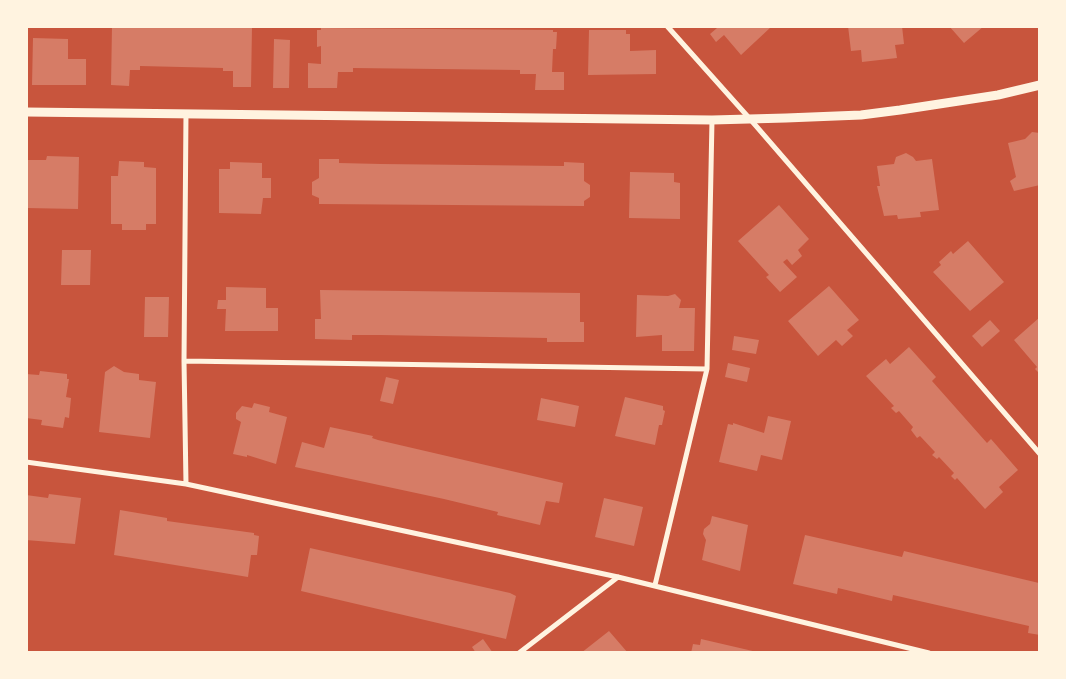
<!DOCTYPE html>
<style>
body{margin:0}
#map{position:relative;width:1066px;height:679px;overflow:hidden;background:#c8553d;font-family:Spectral,serif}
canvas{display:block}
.frame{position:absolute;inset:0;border:28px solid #fff3e0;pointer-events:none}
</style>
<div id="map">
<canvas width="1066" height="679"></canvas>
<div class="frame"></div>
</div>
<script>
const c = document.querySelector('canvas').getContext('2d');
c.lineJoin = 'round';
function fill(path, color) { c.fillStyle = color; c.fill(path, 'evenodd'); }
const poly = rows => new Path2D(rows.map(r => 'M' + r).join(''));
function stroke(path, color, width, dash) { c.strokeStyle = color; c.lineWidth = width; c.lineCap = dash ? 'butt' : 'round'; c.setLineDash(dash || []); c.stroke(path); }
fill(poly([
 [112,26,252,27,251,87,233,87,233,71,223,71,223,68,140,66,140,70,130,70,129,86,111,85],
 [716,26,770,26,771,27,741,55,724,35,716,42,710,34,717,28],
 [848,26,902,26,904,44,895,45,897,58,862,62,861,50,851,51],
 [949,26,984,26,964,43],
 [321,28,553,30,553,32,557,32,556,49,553,49,552,72,564,72,564,90,535,90,536,74,520,74,520,70,353,68,353,72,338,72,337,88,308,88,308,63,321,64,321,46,317,47,317,30,321,30],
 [589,30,626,30,626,34,630,34,630,51,656,50,656,74,588,75],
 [33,38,68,39,68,59,86,59,86,85,32,85],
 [274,39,290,40,289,88,273,88],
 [1032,132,1040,133,1040,185,1014,191,1010,181,1016,177,1008,143,1025,139],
 [906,153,913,157,916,161,932,159,939,210,920,212,921,217,898,219,897,215,884,216,877,186,880,186,877,166,894,164,896,157],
 [47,156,79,157,78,209,26,208,26,160,46,160],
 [319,159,339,159,339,163,381,164,564,166,564,162,584,163,584,181,590,185,590,197,584,201,584,206,319,204,319,198,312,195,312,182,319,178],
 [119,161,144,162,144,167,156,168,156,224,146,224,146,230,122,230,122,224,111,224,111,176,118,176],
 [230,162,262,163,262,178,271,178,271,198,263,198,261,214,219,213,219,169,230,169],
 [630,172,674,173,674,182,680,183,680,219,629,218],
 [779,205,809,239,798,250,802,256,792,265,787,259,783,262,797,277,780,292,766,277,769,275,738,241],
 [968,241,1004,282,970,311,933,272,941,265,939,262,951,251,953,254],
 [62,250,91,250,90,285,61,285],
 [829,286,859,320,847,330,853,336,842,346,836,340,818,356,788,321],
 [226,287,266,288,266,308,278,308,278,331,225,331,226,309,217,309,218,300,226,300],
 [320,290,580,293,580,322,584,322,584,342,547,342,547,338,380,335,352,335,352,340,315,339,315,319,321,319],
 [675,294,681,300,679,308,695,308,694,351,662,351,662,335,636,337,637,295,668,296],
 [145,297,169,297,168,337,144,337],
 [1040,317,1040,374,1035,369,1037,367,1014,340],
 [990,320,1000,331,982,347,972,336],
 [734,336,759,340,756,354,732,350],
 [909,347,936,377,932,381,987,443,991,439,1018,470,999,487,1003,492,985,509,957,478,955,480,951,476,954,473,939,457,937,459,932,455,935,452,920,436,917,438,911,430,913,427,899,411,896,413,891,408,894,406,866,376,886,359,890,364],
 [728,363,750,368,747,382,725,377],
 [114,366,124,372,139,374,139,380,156,382,150,438,99,432,105,372],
 [40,371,67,374,67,379,69,379,66,397,71,398,69,418,65,417,63,428,41,425,42,420,26,418,26,374,39,375],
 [386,377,399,380,393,404,380,401],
 [625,397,663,406,663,410,665,411,662,425,659,425,655,445,615,436],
 [541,398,579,406,575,427,537,420],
 [254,403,270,407,269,412,287,417,276,464,247,455,247,457,233,454,241,422,236,419,236,413,242,406,252,408],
 [768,416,791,421,782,460,761,455,757,471,719,462,728,424,733,425,733,423,764,433],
 [330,427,373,436,372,438,378,440,563,483,559,503,546,501,540,525,497,515,498,512,444,499,295,467,302,442,324,448],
 [49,494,81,498,75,544,26,540,26,495,48,498],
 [604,498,643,507,634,546,595,537],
 [120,510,167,518,167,521,254,533,254,535,259,536,257,555,251,555,248,577,114,555],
 [712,516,748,525,740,571,702,560,706,540,703,534,704,529,710,524],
 [805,535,902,557,904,551,1039,583,1040,635,1028,633,1029,626,893,595,892,601,838,588,837,594,793,584],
 [310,548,510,593,516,596,506,639,301,591],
 [609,631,628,653,581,653],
 [483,639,493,653,476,653,472,647],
 [701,639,757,652,757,653,691,653,693,644,700,645]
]), '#d67c66');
stroke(poly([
 [667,26,750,119,1040,454],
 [184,361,707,369],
 [26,462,186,484,618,577,929,653],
 [186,484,184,361,186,113],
 [655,585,707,369,712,120],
 [519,653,618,577]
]), '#fff3e0', 5);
stroke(poly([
 [26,112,712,120,786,118,861,115,900,110,998,95,1040,85]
]), '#fff3e0', 9);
</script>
